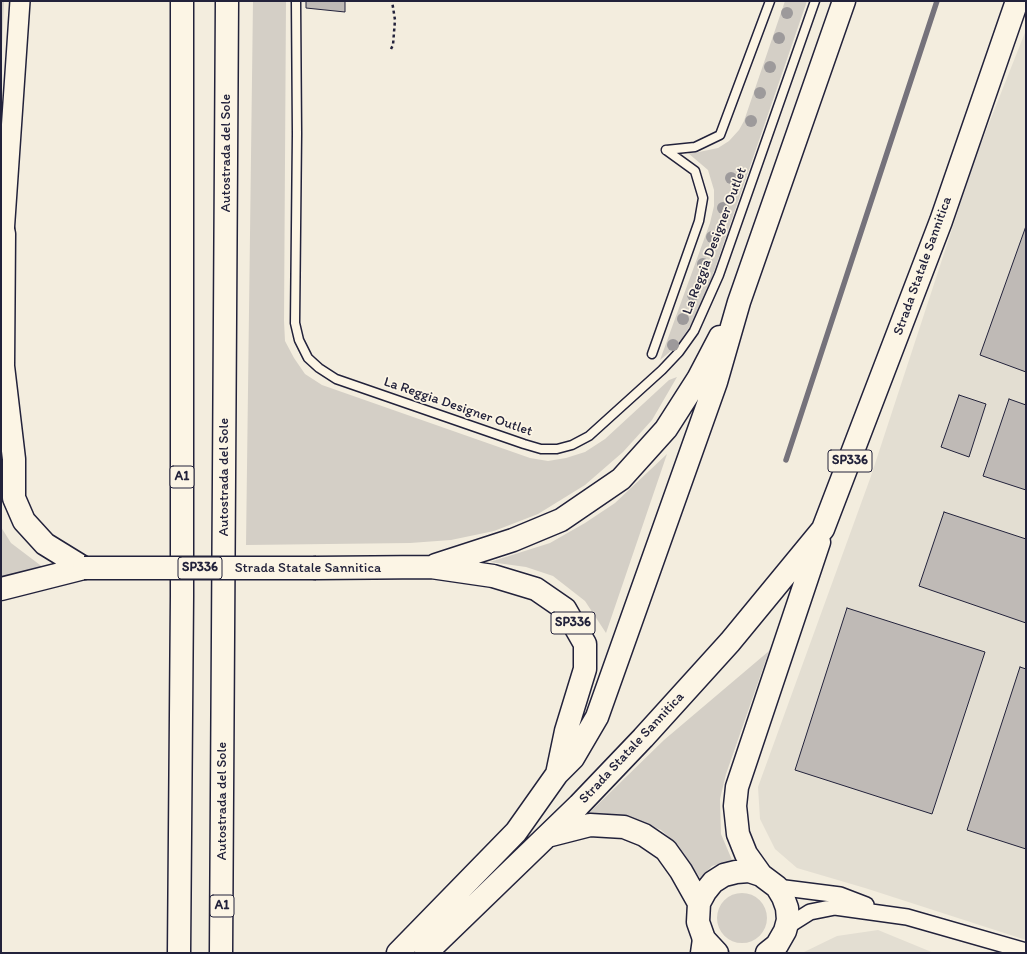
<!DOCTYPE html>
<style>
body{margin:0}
#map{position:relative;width:1027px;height:954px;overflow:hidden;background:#f3edde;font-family:Itim,sans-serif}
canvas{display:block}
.frame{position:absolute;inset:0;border:2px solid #22223b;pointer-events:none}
</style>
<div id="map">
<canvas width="1027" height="954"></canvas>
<div class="frame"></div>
</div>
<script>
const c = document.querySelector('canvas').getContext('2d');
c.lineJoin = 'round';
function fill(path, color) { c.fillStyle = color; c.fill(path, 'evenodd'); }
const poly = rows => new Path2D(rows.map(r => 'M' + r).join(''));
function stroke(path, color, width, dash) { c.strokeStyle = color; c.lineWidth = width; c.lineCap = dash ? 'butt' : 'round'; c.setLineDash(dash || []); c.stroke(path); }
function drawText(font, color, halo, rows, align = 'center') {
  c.font = font + ' Itim,sans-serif'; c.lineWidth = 3.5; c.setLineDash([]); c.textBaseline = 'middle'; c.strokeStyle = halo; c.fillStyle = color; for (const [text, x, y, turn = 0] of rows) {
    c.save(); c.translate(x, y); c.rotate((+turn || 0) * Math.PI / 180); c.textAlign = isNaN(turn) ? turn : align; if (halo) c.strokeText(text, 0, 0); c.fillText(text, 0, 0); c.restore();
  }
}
fill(poly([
 [1026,30,1026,940,865,888,797,868,775,849,760,819,758,787,871,476,976,156],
 [878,930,934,953,802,953,837,936]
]), '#e3ded2');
fill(poly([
 [1,1,4,1,1,72],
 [253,1,286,1,284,321,285,341,294,358,305,374,322,385,530,458,548,461,566,458,585,452,605,439,669,380,677,377,652,420,623,452,585,485,538,514,494,531,451,540,410,543,246,545],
 [785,1,807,1,701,309,677,346,660,360,710,223,714,206,714,190,708,170,688,153,699,152,718,148,729,141,739,130,744,121],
 [667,454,606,633,585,601,553,576,526,567,490,562,550,543,585,523,615,503],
 [1,527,11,543,44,568,1,580],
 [769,651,726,774,720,799,721,834,732,860,712,866,700,878,678,845,661,830,640,821,616,815,586,816,664,740],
 '717 918a25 25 0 1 1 50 0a25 25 0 1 1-50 0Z'
]), '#d4cfc6');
stroke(poly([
 [786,460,937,1]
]), '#75727b', 5.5);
const building = poly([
 [306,1,345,1,345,12,306,8,306,1],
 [1026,226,1026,372,980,355,1026,226],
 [959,395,986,404,969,457,941,447,959,395],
 [1009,399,1026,405,1026,490,983,476,1009,399],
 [944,512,1026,539,1026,623,919,586,944,512],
 [847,608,985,652,932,814,795,770,847,608],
 [1020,667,1026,669,1026,849,967,830,1020,667]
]);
fill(building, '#bfbab6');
stroke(building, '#22223b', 1);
const service = poly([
 [296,1,297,134,295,323,299,340,308,358,319,368,336,379,524,444,541,449,557,449,572,445,589,436,662,370,679,352,694,331,719,275,815,1],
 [666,150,695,147,720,135,770,1],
 [652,354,699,221,703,198,695,171,666,150]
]);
const minor = poly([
 [777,887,840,895,866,905],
 [785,931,791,924,810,912,835,907,907,917,1026,951]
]);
const tertiary = poly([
 [4,234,20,1]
]);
const primary = poly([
 [1,221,4,234,3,366,1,378],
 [3,366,14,459,14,498,24,521,45,544,84,568],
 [436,565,513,540,561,520,621,479,666,429,698,379,720,337],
 [316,568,431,567,493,576,536,589,565,609,585,644,585,669,566,731,557,774],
 [1,589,84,568],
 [547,836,590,825,624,827,644,835,666,850,681,871,699,903],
 [761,875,746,854,738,834,735,806,737,787,819,542],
 [398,953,516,832,557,774,573,758,597,717,716,382,739,302,844,1],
 [426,953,579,805,643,738,730,642,823,529,941,221,1017,1],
 [717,953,704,939,698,922,699,903,705,892,713,882,724,875,736,872,749,871,761,875,777,887,783,897,787,908,788,920,785,931,777,945,767,953]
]);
const trunk = poly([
 [702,953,704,939]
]);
const motorway = poly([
 [179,953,182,596,182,1],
 [221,953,227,1]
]);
stroke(service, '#22223b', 11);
stroke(minor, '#22223b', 18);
stroke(tertiary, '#22223b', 22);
stroke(primary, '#22223b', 25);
stroke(trunk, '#22223b', 25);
stroke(motorway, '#22223b', 25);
stroke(poly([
 [391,49,393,45,395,20,392,1]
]), '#22223b', 2.5, [3, 3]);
stroke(service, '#fcf5e5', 8);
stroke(minor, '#fcf5e5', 15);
stroke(tertiary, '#fcf5e5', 19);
stroke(primary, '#fcf5e5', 22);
stroke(trunk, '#fcf5e5', 22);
stroke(motorway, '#fcf5e5', 22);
const primaryBridge = poly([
 [84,568,316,568]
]);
stroke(primaryBridge, '#22223b', 25, []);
stroke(primaryBridge, '#fcf5e5', 22);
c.fillStyle = '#9d9a9b';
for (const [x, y] of [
 [787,13],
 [779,38],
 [770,67],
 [760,93],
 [751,121],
 [731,178],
 [723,208],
 [712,237],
 [703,264],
 [693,295],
 [683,319],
 [673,345]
]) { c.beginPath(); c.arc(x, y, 6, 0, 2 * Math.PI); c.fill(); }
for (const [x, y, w] of [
 [850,461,44],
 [182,477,24],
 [200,568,44],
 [573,623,44],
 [222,906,24]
]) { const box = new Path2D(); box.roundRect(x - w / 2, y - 11, w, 22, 3); c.fillStyle = '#fcf5e5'; c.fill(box); stroke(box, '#22223b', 1); }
drawText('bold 13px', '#22223b', null, [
 ["SP336",850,461],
 ["A1",182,477],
 ["SP336",200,568],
 ["SP336",573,623],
 ["A1",222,906]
]);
drawText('14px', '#22223b', '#fcf5e5', [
 ["Autostrada del Sole",226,153,-90],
 ["La Reggia Designer Outlet",715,241,-69],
 ["Strada Statale Sannitica",923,266,-70],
 ["La Reggia Designer Outlet",458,407,19],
 ["Autostrada del Sole",224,477,-90],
 ["Strada Statale Sannitica",308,568],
 ["Strada Statale Sannitica",632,748,-47],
 ["Autostrada del Sole",222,801,-90]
]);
</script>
